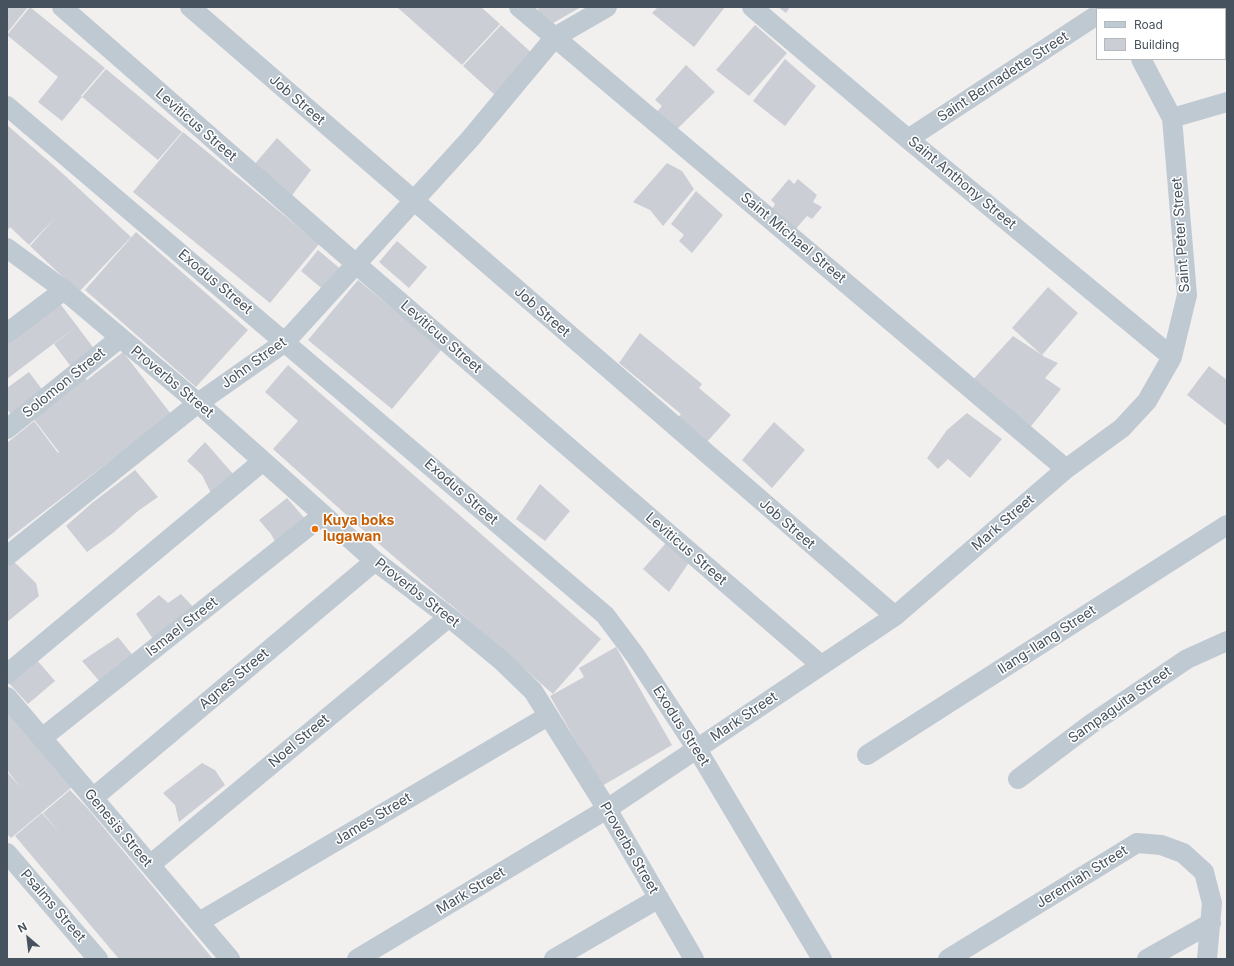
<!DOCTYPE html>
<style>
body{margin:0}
#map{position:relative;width:1234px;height:966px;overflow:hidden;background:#f2efef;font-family:Inter,sans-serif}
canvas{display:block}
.frame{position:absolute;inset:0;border:8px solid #46525d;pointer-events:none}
.legend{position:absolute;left:1096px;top:8px;width:130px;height:52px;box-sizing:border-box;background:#fff;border:1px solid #b5babe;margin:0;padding:5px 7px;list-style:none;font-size:12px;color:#46525d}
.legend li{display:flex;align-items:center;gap:8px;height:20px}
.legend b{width:20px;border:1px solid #b5babe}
.north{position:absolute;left:8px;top:918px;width:40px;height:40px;-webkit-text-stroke:3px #fff;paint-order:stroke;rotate:332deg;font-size:11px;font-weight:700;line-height:16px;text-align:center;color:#46525d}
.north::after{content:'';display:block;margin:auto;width:14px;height:18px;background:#46525d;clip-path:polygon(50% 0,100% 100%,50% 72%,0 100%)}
</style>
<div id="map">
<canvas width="1234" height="966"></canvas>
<div class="frame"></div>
<ul class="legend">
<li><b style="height:5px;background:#bfc9d2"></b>Road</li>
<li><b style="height:11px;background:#cbced4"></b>Building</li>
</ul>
<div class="north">N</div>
</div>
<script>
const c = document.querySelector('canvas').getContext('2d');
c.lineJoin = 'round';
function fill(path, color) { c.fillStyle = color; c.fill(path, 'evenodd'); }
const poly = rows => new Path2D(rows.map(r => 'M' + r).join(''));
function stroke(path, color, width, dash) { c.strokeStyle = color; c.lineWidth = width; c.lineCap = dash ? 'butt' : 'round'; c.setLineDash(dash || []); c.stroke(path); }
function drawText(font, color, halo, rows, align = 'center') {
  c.font = font + ' Inter,sans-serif'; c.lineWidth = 3; c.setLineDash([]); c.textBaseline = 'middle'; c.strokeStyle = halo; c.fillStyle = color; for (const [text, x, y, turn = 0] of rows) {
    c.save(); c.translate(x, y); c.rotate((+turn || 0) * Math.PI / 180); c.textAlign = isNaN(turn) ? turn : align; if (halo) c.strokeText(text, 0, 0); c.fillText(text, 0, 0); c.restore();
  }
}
fill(poly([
 [7,7,28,7,7,33],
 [30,7,105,68,81,96,82,97,106,69,182,132,158,160,82,97,62,121,38,102,58,77,7,35],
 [397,7,481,7,500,24,462,65],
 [537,7,581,7,548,26],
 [658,7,725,7,694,47,652,13],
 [778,7,790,7,786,13],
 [501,25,534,55,496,96,463,66],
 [755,25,787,53,749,96,716,70],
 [785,59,816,86,785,126,753,101],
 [686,65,715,92,674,132,655,114,662,106,655,100],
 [7,125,61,172,131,237,79,292,30,246,55,218,29,245,10,227,7,231],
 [183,132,319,244,270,303,133,192],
 [277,138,311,170,290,198,253,166],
 [667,163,682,171,694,189,663,226,650,210,633,202],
 [789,179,794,184,798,179,817,195,813,202,822,207,812,219,807,216,794,231,771,211,775,204,771,200],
 [696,191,723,215,692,253,679,241,684,235,671,224],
 [136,232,248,330,196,387,85,290],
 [397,241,427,267,409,288,379,262],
 [318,250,343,271,326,292,301,271],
 [358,280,442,349,392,409,308,340],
 [1048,287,1078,313,1042,355,1012,328],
 [58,301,77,326,7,379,7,340],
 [77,326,95,350,72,368,54,344],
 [640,333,702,384,699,388,731,415,706,443,678,417,681,414,619,363],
 [1013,336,1045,357,1058,363,1045,378,1061,389,1028,430,969,384],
 [123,352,171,414,7,540,7,443,34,421,58,453,59,452,32,417,85,378,87,380],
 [288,365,601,639,553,694,449,603,449,604,371,537,273,449,298,421,265,392],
 [1209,366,1227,380,1227,426,1187,395],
 [29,372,47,396,15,419,7,409,7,388],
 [967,413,1002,439,970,478,948,459,938,469,927,458,947,430],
 [774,422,805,450,772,488,742,460],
 [205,442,234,475,211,493,202,475,187,461],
 [135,470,158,497,138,511,113,533,87,552,66,526,92,503],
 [540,484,570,511,545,541,516,519],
 [287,498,307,521,277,545,271,534,259,520],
 [666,543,690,561,669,592,643,569],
 [11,559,36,583,39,596,7,622,7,562],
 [181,594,195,609,155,642,136,614,159,595,168,603],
 [118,637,135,658,101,683,82,661],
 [616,647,672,745,602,786,550,696,584,677,579,668],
 [36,659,55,681,28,704,7,681],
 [7,709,72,787,11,838,7,834,7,772,21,788,7,770],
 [202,763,215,770,225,785,179,822,175,805,163,793],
 [70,790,89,810,213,959,119,959,15,836,42,813,61,834,43,813]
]), '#cbced4');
stroke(poly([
 [62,7,356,264,821,665],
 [190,7,895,616],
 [519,7,1066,469],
 [752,7,908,139,1172,357],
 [1114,7,1115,9],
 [7,106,605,615,635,655,697,749,822,959],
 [1172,118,1227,102],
 [908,139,1097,15],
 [7,248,64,290,198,403,375,561,449,617,502,661,533,691,607,809,694,959],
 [7,333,64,290],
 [7,429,120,338],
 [7,556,198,403,285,342,470,139,555,37,607,7],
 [7,674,263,461],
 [7,697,230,959],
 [42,738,323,515],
 [867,755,1227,525],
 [1018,779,1091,724,1187,659,1227,641],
 [93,798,375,561],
 [7,853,98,959],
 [150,865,449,617],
 [199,922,548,716],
 [357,959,607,809,895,616,1066,469,1122,428,1147,401,1172,357,1187,295,1172,118,1141,59],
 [554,959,659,898],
 [948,959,1137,843,1161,845,1183,853,1204,872,1212,903,1207,959],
 [1147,959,1211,923]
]), '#bfc9d2', 20);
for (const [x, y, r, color] of [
 [315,529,4,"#e8710a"]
]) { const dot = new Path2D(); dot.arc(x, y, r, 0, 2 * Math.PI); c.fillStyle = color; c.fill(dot); stroke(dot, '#fff', 1.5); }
drawText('14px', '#46525d', '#fff', [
 ["Saint Bernadette Street",1003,77,-33],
 ["Job Street",297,100,41],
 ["Leviticus Street",196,125,41],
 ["Saint Anthony Street",962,183,40],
 ["Saint Peter Street",1181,235,-94],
 ["Saint Michael Street",793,238,40],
 ["Exodus Street",215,282,40],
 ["Job Street",542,312,41],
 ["Leviticus Street",441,337,41],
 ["John Street",254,363,-36],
 ["Proverbs Street",172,382,40],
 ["Solomon Street",64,383,-39],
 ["Exodus Street",461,492,41],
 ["Mark Street",1003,523,-41],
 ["Job Street",787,524,41],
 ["Leviticus Street",686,549,41],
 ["Proverbs Street",417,593,38],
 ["Ismael Street",182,627,-38],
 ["Ilang-Ilang Street",1047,640,-33],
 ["Agnes Street",234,679,-40],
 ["Sampaguita Street",1120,705,-35],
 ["Mark Street",744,717,-34],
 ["Exodus Street",681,726,57],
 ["Noel Street",299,741,-40],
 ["James Street",373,819,-31],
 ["Genesis Street",118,828,50],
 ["Proverbs Street",629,848,60],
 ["Jeremiah Street",1082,877,-32],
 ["Mark Street",471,891,-31],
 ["Psalms Street",53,906,49]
]);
drawText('bold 14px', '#c56008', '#fff', [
 ["Kuya boks",323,521],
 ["lugawan",323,537]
], 'left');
</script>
